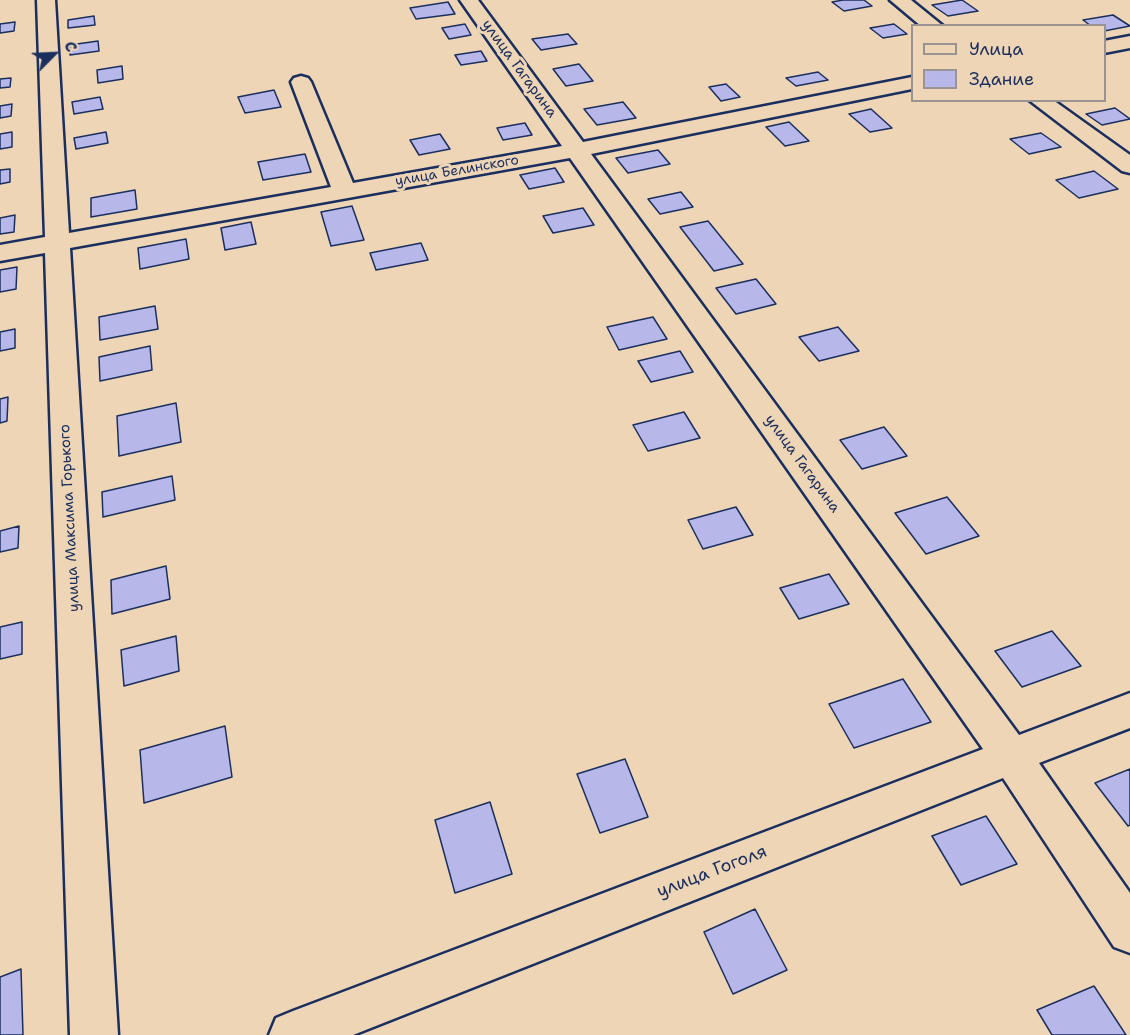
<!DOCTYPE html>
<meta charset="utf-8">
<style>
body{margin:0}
#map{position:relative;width:1130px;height:1035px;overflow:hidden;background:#eed5b6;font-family:"Shantell Sans",sans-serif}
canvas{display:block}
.legend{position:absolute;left:911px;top:24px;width:195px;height:78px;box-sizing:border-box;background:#eed5b6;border:2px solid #9a9393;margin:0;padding:8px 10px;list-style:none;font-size:18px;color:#1b2f5e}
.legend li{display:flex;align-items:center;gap:12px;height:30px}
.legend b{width:30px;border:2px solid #9a9393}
.north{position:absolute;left:24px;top:24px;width:60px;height:60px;-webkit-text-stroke:4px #eed5b6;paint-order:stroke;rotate:66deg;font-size:16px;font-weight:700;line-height:24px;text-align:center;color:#1b2f5e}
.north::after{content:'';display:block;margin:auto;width:21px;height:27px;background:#1b2f5e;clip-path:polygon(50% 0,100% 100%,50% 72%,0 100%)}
</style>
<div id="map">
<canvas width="1130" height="1035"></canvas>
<ul class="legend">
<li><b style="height:8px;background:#eed5b6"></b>Улица</li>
<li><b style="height:16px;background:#b7b7e9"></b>Здание</li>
</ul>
<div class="north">С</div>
</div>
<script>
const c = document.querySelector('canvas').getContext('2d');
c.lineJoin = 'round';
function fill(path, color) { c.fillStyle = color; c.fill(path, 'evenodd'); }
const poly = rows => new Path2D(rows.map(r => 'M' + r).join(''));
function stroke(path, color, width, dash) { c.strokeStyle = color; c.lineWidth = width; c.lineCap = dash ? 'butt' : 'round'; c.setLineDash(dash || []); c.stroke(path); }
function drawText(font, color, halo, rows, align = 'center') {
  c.font = font + ' "Shantell Sans",sans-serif'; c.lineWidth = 6; c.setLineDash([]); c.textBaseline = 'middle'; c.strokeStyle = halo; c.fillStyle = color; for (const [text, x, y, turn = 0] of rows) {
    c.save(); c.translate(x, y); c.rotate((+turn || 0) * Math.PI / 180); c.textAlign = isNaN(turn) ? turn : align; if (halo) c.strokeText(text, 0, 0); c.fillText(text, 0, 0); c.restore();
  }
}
const building = poly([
 [843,0,864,0,872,6,844,11,832,2,843,0],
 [962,0,978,11,948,16,932,5,962,0],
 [448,2,455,14,416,19,410,8,448,2],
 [1113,15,1130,26,1104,31,1104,26,1091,26,1083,20,1113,15],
 [94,16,95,25,68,28,68,20,94,16],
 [15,22,14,31,0,33,0,24,15,22],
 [465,24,471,35,449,39,442,28,465,24],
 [894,24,907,34,883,38,870,28,894,24],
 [568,34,577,44,541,50,532,39,568,34],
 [98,41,99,51,70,55,70,45,98,41],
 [481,51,487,61,461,65,455,55,481,51],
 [579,64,593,81,566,86,553,69,579,64],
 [122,66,123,79,98,83,97,70,122,66],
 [818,72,828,80,796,86,786,78,818,72],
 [11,78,10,87,0,88,0,79,11,78],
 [726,84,740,97,721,101,709,87,726,84],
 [274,90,281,107,245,113,238,97,274,90],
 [100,97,103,109,74,114,72,102,100,97],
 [623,102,636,118,597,125,584,109,623,102],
 [12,104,11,116,0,118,0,106,12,104],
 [1115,108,1130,119,1102,125,1086,114,1115,108],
 [871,109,892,128,870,132,849,114,871,109],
 [789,122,809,141,785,146,766,127,789,122],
 [525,123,532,135,503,140,497,128,525,123],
 [12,132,12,147,0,149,0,134,12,132],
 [106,132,108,143,76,149,74,138,106,132],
 [1041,133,1061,147,1029,154,1010,139,1041,133],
 [440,134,450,149,419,155,410,140,440,134],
 [658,150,670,164,628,173,616,158,658,150],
 [305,154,311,172,263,180,258,162,305,154],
 [555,168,564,182,529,189,520,175,555,168],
 [10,169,10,182,0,184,0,170,10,169],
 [1094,171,1118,189,1079,198,1056,180,1094,171],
 [135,190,137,209,91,217,91,198,135,190],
 [681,192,693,207,660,214,648,199,681,192],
 [352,206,364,240,331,246,321,212,352,206],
 [583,208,594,225,553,233,543,216,583,208],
 [15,215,14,232,0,234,0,218,15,215],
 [708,221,743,264,714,271,680,227,708,221],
 [251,222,256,244,225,250,221,228,251,222],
 [186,239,189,259,140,269,138,248,186,239],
 [421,243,428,260,376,270,370,253,421,243],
 [17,267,16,289,0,292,0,270,17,267],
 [756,279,776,304,736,314,716,288,756,279],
 [155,306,158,329,100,340,99,317,155,306],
 [653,317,667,339,619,350,607,327,653,317],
 [838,327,859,351,819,361,799,337,838,327],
 [15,329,15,348,0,351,0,332,15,329],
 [150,346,152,370,100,381,99,357,150,346],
 [680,351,693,372,651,382,638,361,680,351],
 [8,397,7,421,0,423,0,399,8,397],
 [176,403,181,442,119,456,117,416,176,403],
 [684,412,700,438,648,451,633,425,684,412],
 [884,427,907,456,862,469,840,440,884,427],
 [172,476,175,500,103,517,102,492,172,476],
 [947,497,979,536,926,554,895,513,947,497],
 [736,507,753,535,703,549,688,520,736,507],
 [19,526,18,548,0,552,0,531,19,526],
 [166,566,170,599,112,614,111,580,166,566],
 [829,574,849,604,799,619,780,588,829,574],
 [22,622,22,654,0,659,0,627,22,622],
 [1052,631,1081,666,1022,687,995,651,1052,631],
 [176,636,179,671,124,686,121,650,176,636],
 [903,679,931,722,854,748,829,704,903,679],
 [225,726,232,777,144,803,140,750,225,726],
 [625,759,648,817,600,833,577,774,625,759],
 [1130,769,1130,825,1128,826,1095,783,1130,769],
 [490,802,512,874,455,893,435,820,490,802],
 [986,816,1017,864,961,885,932,836,986,816],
 [755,909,787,970,733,994,704,932,755,909],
 [21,969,23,1035,0,1035,0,977,21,969],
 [1094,986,1126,1035,1052,1035,1037,1010,1094,986]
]);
fill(building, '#b7b7e9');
stroke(building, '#1b2f5e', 1.5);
const minor = poly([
 [37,0,55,0,69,233,331,187,291,82,294,78,301,76,308,78,311,82,353,183,562,146,460,0,478,0,583,142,912,77,912,89,591,154,1019,735,1130,693,1130,728,1039,763,1130,893,1130,953,1114,947,1003,778,353,1035,269,1035,276,1018,293,1011,983,749,570,158,70,248,118,1035,70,1035,45,253,0,261,0,245,45,237,37,0],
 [890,0,911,0,943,26,921,26,890,0],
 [1130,36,1130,48,1104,53,1104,41,1130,36],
 [1029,100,1053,100,1130,155,1130,173,1122,171,1029,100]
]);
stroke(minor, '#1b2f5e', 5);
fill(minor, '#eed5b6');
drawText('14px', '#1b2f5e', '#eed5b6', [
 ["улица Белинского",457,171,-10]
]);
drawText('15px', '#1b2f5e', '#eed5b6', [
 ["улица Гагарина",519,69,54],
 ["улица Гагарина",802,464,54],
 ["улица Максима Горького",70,518,-93]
]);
drawText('18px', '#1b2f5e', '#eed5b6', [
 ["улица Гоголя",712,872,-21]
]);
</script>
